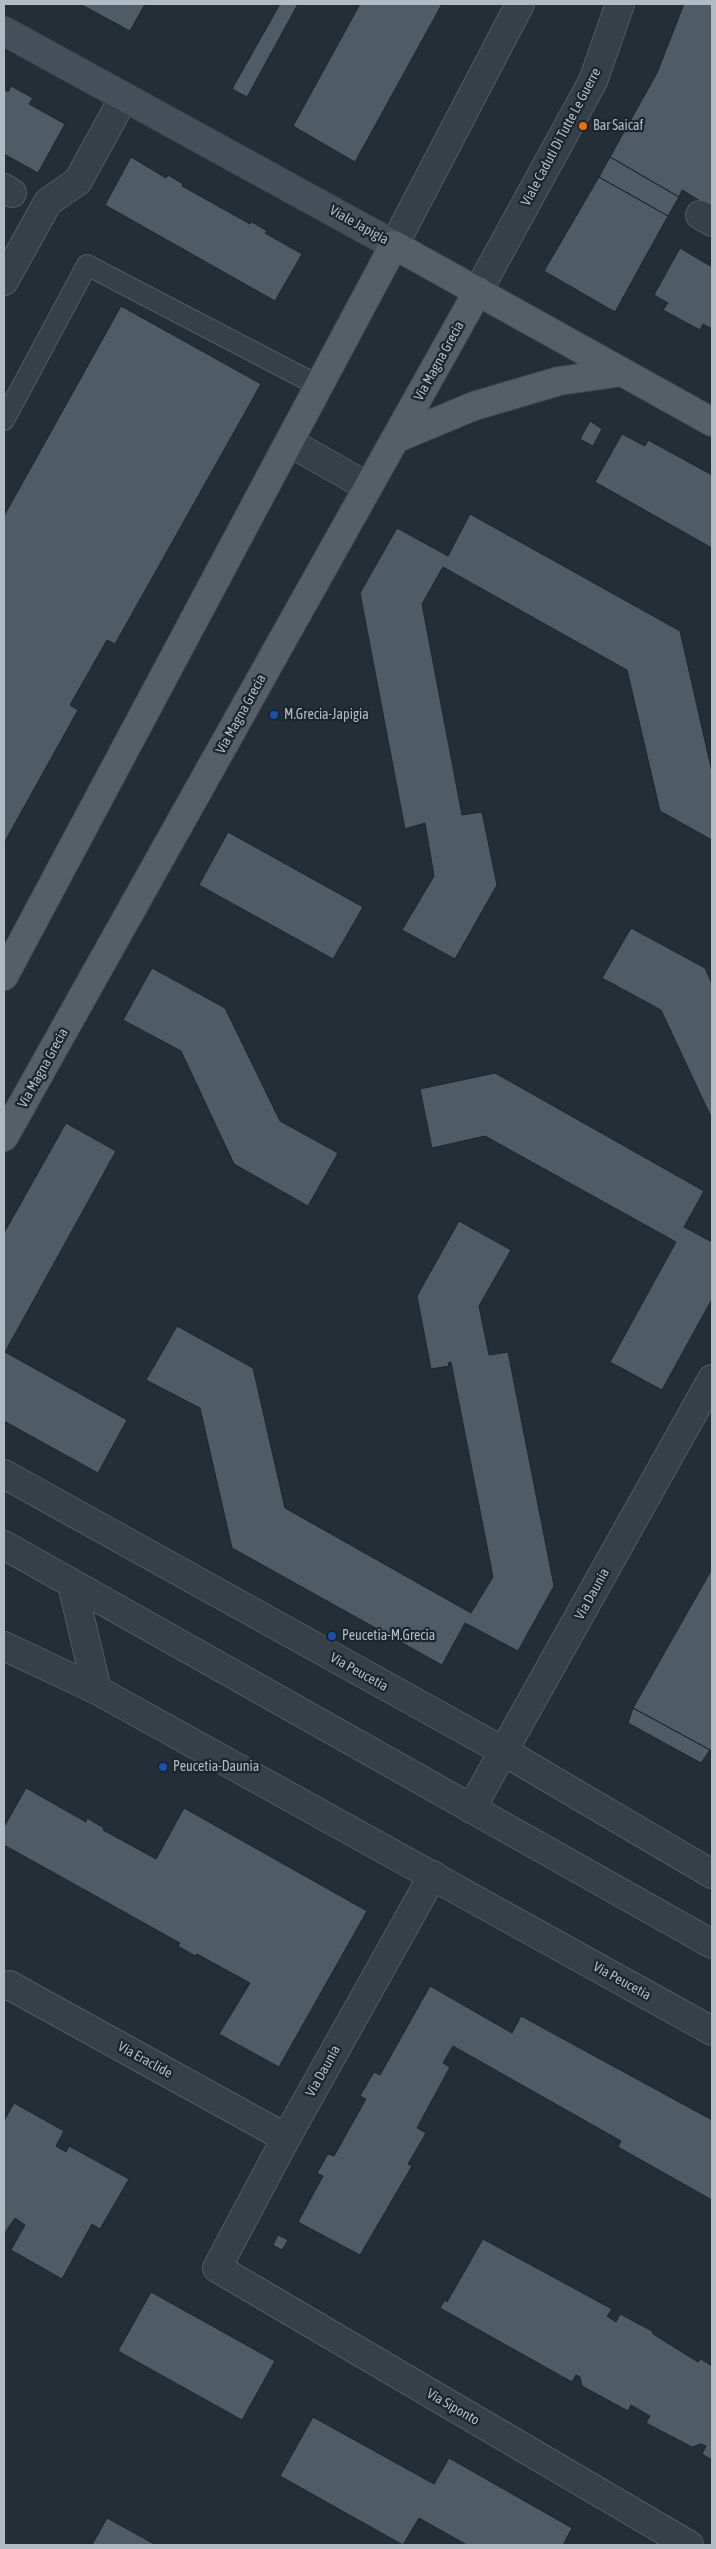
<!DOCTYPE html>
<style>
body{margin:0}
#map{position:relative;width:716px;height:2549px;overflow:hidden;background:#232e37;font-family:"Asap Condensed",sans-serif}
canvas{display:block}
.frame{position:absolute;inset:0;border:5px solid #b1bbc3;pointer-events:none}
</style>
<div id="map">
<canvas width="716" height="2549"></canvas>
<div class="frame"></div>
</div>
<script>
const c = document.querySelector('canvas').getContext('2d');
c.lineJoin = 'round';
function fill(path, color) { c.fillStyle = color; c.fill(path, 'evenodd'); }
const poly = rows => new Path2D(rows.map(r => 'M' + r).join(''));
function stroke(path, color, width, dash) { c.strokeStyle = color; c.lineWidth = width; c.lineCap = dash ? 'butt' : 'round'; c.setLineDash(dash || []); c.stroke(path); }
function drawText(font, color, halo, rows, align = 'center') {
  c.font = font + ' "Asap Condensed",sans-serif'; c.lineWidth = 4.5; c.setLineDash([]); c.textBaseline = 'middle'; c.strokeStyle = halo; c.fillStyle = color; for (const [text, x, y, turn = 0] of rows) {
    c.save(); c.translate(x, y); c.rotate((+turn || 0) * Math.PI / 180); c.textAlign = isNaN(turn) ? turn : align; if (halo) c.strokeText(text, 0, 0); c.fillText(text, 0, 0); c.restore();
  }
}
const building = poly([
 [80,4,145,4,130,31,80,4],
 [280,4,298,4,247,97,232,89,280,4],
 [360,4,442,4,355,162,293,126,360,4],
 [684,4,712,4,712,208,682,190,679,197,610,157,657,73,684,4],
 [11,86,33,98,29,104,65,124,38,173,4,154,4,89,8,92,11,86],
 [131,157,166,178,168,175,183,184,182,186,250,224,252,222,267,231,265,233,302,254,275,301,105,205,131,157],
 [610,157,679,197,668,216,599,177,610,157],
 [599,177,668,216,615,312,544,271,599,177],
 [680,248,712,267,712,329,703,324,700,330,663,310,668,303,654,295,680,248],
 [121,306,261,384,115,644,107,640,70,705,78,710,4,843,4,516,121,306],
 [590,421,602,429,593,446,580,439,590,421],
 [622,434,645,446,648,440,712,475,712,548,595,482,622,434],
 [470,514,680,631,712,772,712,840,660,811,627,670,443,567,422,604,462,815,482,812,497,885,455,959,402,930,434,876,425,823,405,829,360,593,397,528,448,556,470,514],
 [228,832,363,907,333,959,199,885,228,832],
 [631,928,705,968,712,984,712,1119,661,1010,602,978,631,928],
 [152,968,225,1008,280,1121,338,1153,308,1206,234,1164,181,1051,123,1020,152,968],
 [495,1073,704,1191,684,1227,712,1242,712,1299,662,1390,610,1362,676,1242,485,1136,432,1148,420,1089,495,1073],
 [66,1123,116,1151,5,1352,127,1420,98,1473,4,1421,4,1233,66,1123],
 [459,1221,511,1250,479,1306,489,1355,508,1352,554,1586,518,1651,465,1623,442,1665,232,1548,200,1408,146,1380,177,1326,253,1368,285,1508,471,1613,493,1577,451,1362,448,1363,449,1366,431,1369,417,1296,459,1221],
 [712,1569,712,1751,633,1708,712,1569],
 [633,1708,710,1750,701,1763,628,1723,633,1708],
 [26,1788,86,1822,87,1818,104,1828,103,1830,156,1859,184,1808,367,1911,279,2067,219,2034,250,1983,197,1954,195,1956,178,1946,180,1943,4,1845,4,1827,26,1788],
 [430,1986,512,2033,521,2016,712,2120,712,2200,618,2147,621,2141,453,2046,443,2063,450,2067,417,2128,426,2133,408,2164,412,2166,360,2255,298,2222,323,2176,317,2173,328,2154,334,2156,366,2099,360,2096,374,2072,380,2075,430,1986],
 [14,2103,64,2131,56,2146,66,2152,69,2146,129,2179,100,2229,92,2224,62,2279,11,2250,25,2225,15,2218,4,2234,4,2121,14,2103],
 [278,2235,288,2240,282,2250,273,2245,278,2235],
 [483,2239,612,2309,607,2316,616,2322,620,2314,652,2331,653,2334,698,2362,701,2359,712,2366,712,2460,702,2454,706,2446,701,2444,692,2447,646,2423,650,2416,631,2405,628,2411,582,2386,580,2377,576,2375,572,2382,440,2308,445,2300,447,2302,483,2239],
 [151,2292,275,2361,242,2420,118,2351,151,2292],
 [313,2417,434,2484,449,2458,572,2528,563,2545,467,2545,419,2518,403,2545,280,2476,313,2417],
 [107,2518,156,2545,92,2545,107,2518]
]);
fill(building, '#4f5b65');
stroke(building, '#1e272e', 1);
const service = poly([
 [4,420,87,265,319,386]
]);
const minor = poly([
 [4,188,12,193],
 [700,215,712,222],
 [394,245,520,4],
 [4,281,48,202,78,181,124,97],
 [478,291,593,81,620,4],
 [289,442,368,487],
 [4,1474,503,1751,712,1874],
 [4,1545,712,1944],
 [72,1584,97,1690],
 [4,1646,97,1690,712,2031],
 [471,1809,712,1379],
 [433,1875,286,2138,217,2268,689,2545],
 [4,1986,9,1985,286,2138]
]);
const secondary = poly([
 [4,31,394,245]
]);
const primary = poly([
 [395,439,474,406,559,381,622,372],
 [4,976,394,245,712,422],
 [4,1137,478,291]
]);
stroke(service, '#515b62', 22);
stroke(minor, '#515b62', 30);
stroke(secondary, '#404950', 30);
stroke(primary, '#404950', 30);
stroke(service, '#374047', 20);
stroke(minor, '#374047', 28);
stroke(secondary, '#45505a', 28);
stroke(primary, '#555f67', 28);
for (const [x, y, r, color] of [
 [583,126,5,"#e8710a"],
 [274,715,5,"#1a4fb4"],
 [332,1636,5,"#1a4fb4"],
 [163,1767,5,"#1a4fb4"]
]) { const dot = new Path2D(); dot.arc(x, y, r, 0, 2 * Math.PI); c.fillStyle = color; c.fill(dot); stroke(dot, '#1c252c', 2); }
drawText('14px', '#b1bbc3', '#1c252c', [
 ["Bar Saicaf",593,126],
 ["M.Grecia-Japigia",284,715],
 ["Peucetia-M.Grecia",342,1636],
 ["Peucetia-Daunia",173,1767]
], 'left');
drawText('14px', '#b1bbc3', '#1c252c', [
 ["Viale Caduti Di Tutte Le Guerre",561,137,-62],
 ["Viale Japigia",359,225,29],
 ["Via Magna Grecia",439,361,-61],
 ["Via Magna Grecia",241,714,-61],
 ["Via Magna Grecia",43,1068,-61],
 ["Via Daunia",592,1594,-61],
 ["Via Peucetia",359,1672,29],
 ["Via Peucetia",622,1981,29],
 ["Via Eraclide",145,2060,29],
 ["Via Daunia",323,2071,-61],
 ["Via Siponto",453,2407,30]
]);
</script>
